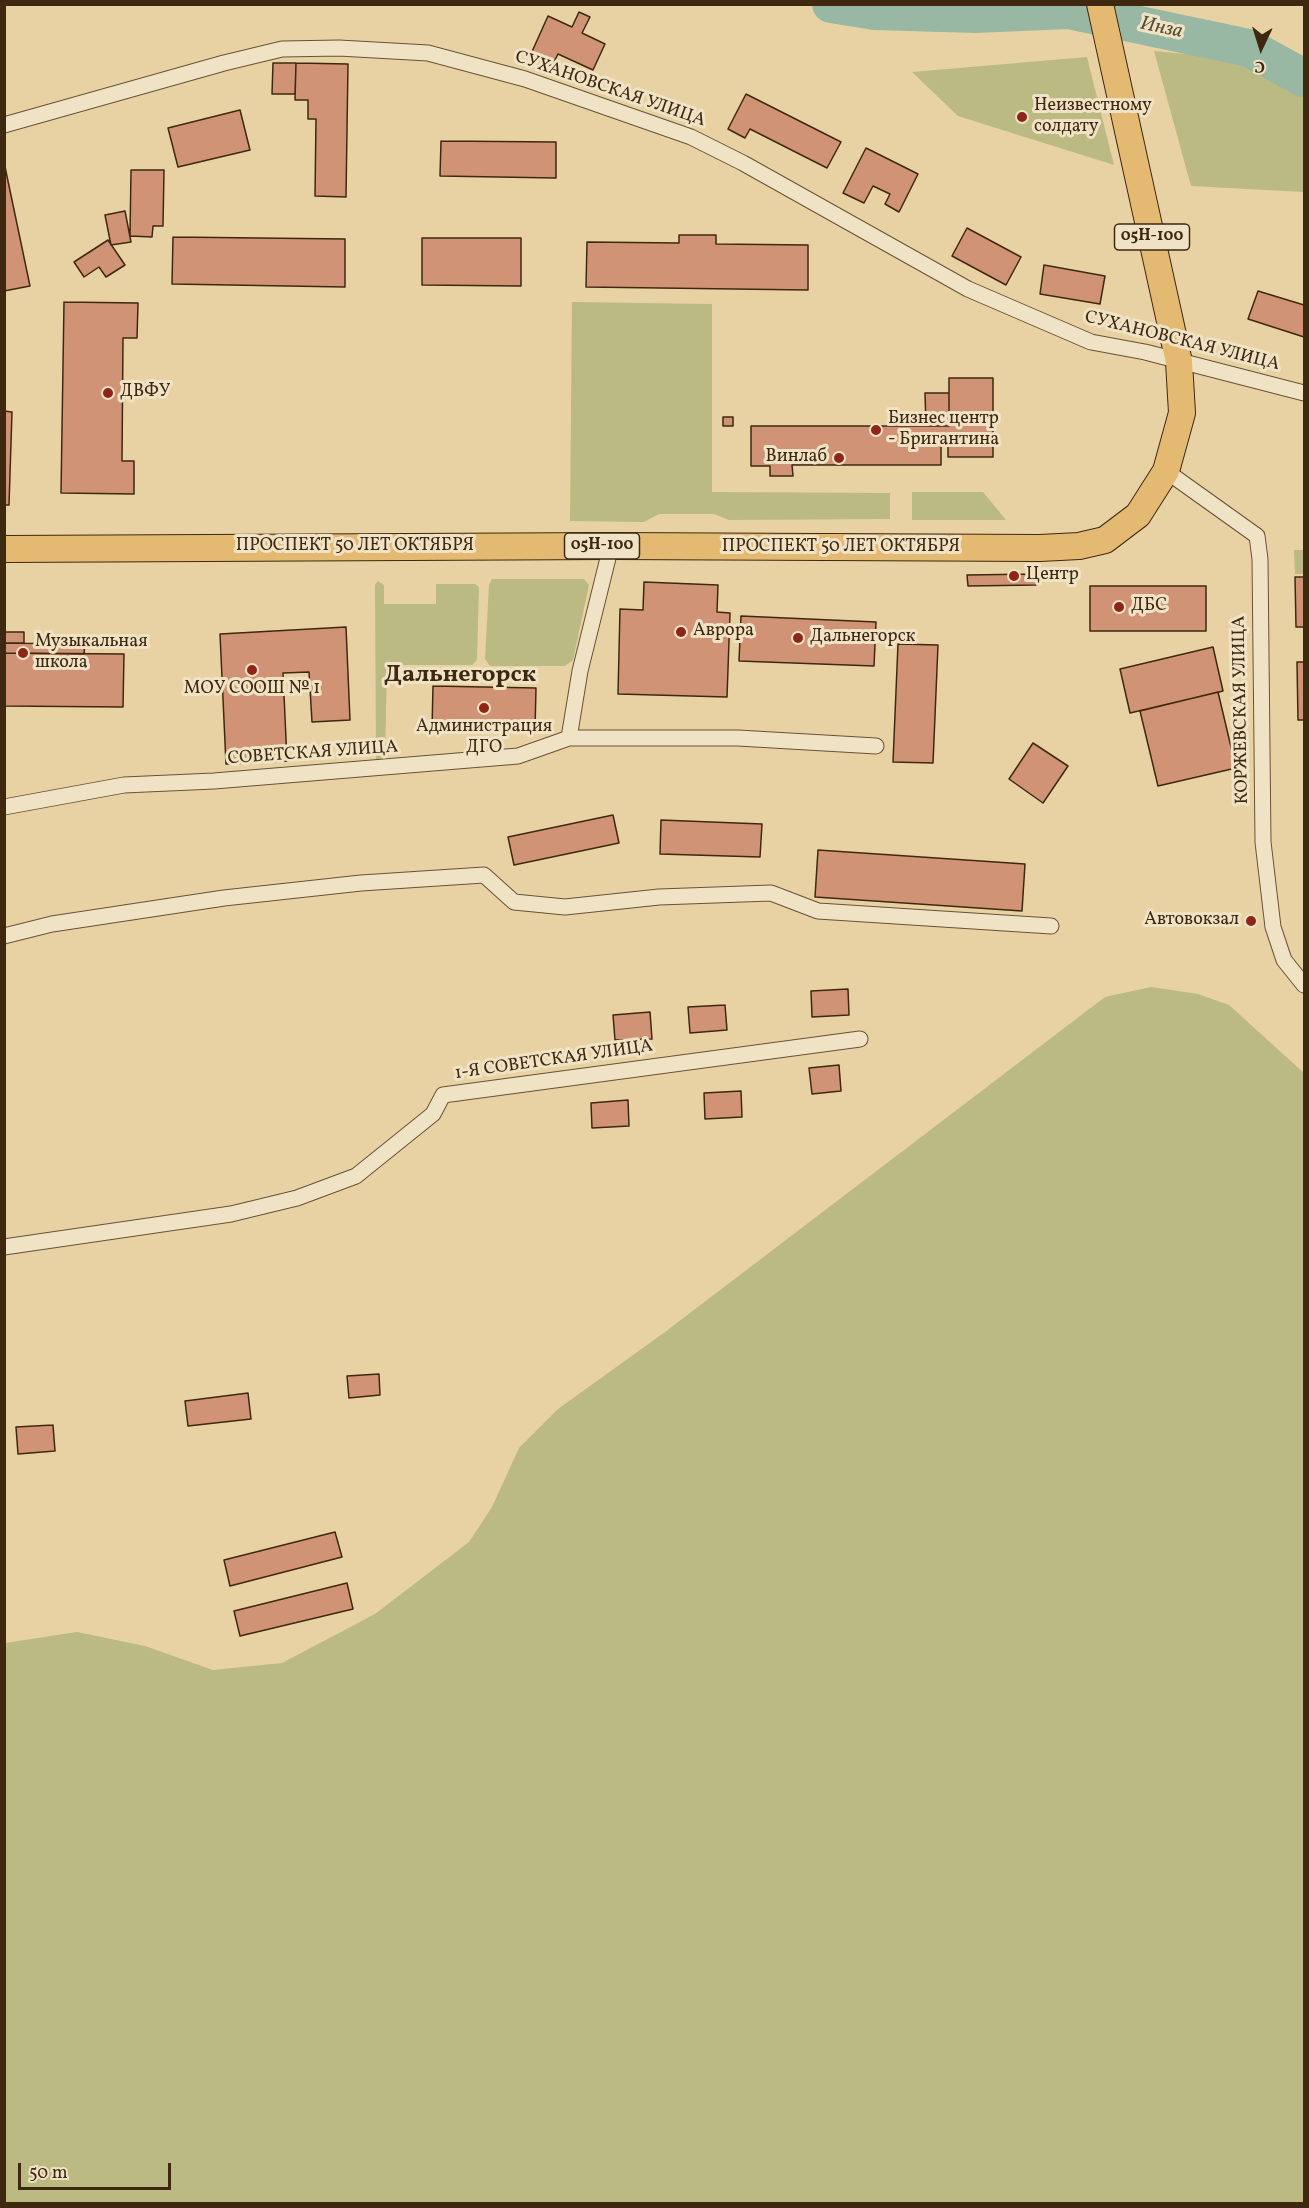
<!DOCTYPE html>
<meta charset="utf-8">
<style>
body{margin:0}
#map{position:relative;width:1309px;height:2208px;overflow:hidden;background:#e8d2a4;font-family:Vollkorn,serif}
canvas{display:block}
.frame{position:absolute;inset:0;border:6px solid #3e2810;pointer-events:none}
.north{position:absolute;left:1231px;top:18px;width:60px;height:60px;-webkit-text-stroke:4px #f0e2c4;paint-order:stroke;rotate:184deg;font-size:16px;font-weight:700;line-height:24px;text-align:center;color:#3e2810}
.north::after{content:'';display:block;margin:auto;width:21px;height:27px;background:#3e2810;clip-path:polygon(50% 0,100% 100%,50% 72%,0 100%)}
.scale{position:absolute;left:18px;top:2163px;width:153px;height:27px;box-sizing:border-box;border:3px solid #3e2810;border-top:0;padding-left:8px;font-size:18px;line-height:21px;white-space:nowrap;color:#3e2810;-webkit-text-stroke:4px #f0e2c4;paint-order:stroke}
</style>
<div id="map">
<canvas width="1309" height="2208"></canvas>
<div class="frame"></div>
<div class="north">С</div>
<div class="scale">50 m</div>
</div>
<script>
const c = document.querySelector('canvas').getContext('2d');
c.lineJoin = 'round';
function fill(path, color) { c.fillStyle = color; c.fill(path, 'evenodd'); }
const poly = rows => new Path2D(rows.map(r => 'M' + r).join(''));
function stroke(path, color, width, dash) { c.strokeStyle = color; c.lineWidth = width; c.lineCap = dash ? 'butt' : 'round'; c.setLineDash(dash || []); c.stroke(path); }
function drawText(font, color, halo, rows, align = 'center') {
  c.font = font + ' Vollkorn,serif'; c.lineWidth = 6; c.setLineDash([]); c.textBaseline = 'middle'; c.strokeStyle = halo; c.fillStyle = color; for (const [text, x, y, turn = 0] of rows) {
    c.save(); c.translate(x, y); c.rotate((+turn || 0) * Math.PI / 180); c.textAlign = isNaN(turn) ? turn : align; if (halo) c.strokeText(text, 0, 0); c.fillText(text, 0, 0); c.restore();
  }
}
fill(poly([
 [1154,51,1239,59,1304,98,1304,192,1191,186],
 [1087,57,1114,165,958,116,912,72],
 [572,302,712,304,712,492,890,493,890,519,729,520,714,514,659,514,644,522,570,521],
 [912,492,983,492,1006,520,912,520],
 [1294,550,1304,550,1304,574,1295,574],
 [492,579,584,579,589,585,573,660,565,666,490,666,485,659,489,585],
 [378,581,384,585,384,604,436,604,436,584,475,584,479,587,477,660,472,665,387,665,385,761,376,761,375,585],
 [1151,987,1198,994,1229,1005,1304,1073,1304,2203,5,2203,5,1643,77,1632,145,1646,213,1670,282,1663,375,1614,469,1542,492,1507,519,1448,558,1409,665,1332,1105,997]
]), '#baba82');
stroke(poly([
 [831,4,875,11,975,14,1068,10,1249,48,1304,78]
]), '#98b8a3', 38);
const building = poly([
 [579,12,590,17,582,33,605,44,593,70,558,54,552,66,530,56,548,16,572,27,579,12],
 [273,63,296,63,295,94,272,94,273,63],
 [296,63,348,64,346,197,315,196,316,119,308,119,308,100,295,100,296,63],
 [746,94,841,142,827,168,750,129,745,138,728,129,746,94],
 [240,110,250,150,178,167,168,128,240,110],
 [441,141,556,142,556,178,440,176,441,141],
 [866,148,918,174,899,212,885,204,890,194,873,186,864,203,843,193,866,148],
 [4,162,30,286,4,291,4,162],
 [131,170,164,170,163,226,153,226,152,237,130,236,131,170],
 [125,211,131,242,111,245,105,215,125,211],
 [967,228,1021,257,1006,285,952,256,967,228],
 [679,235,716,235,716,244,808,245,808,290,586,287,587,242,679,243,679,235],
 [173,237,345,239,345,287,172,284,173,237],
 [422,238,521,238,521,286,422,285,422,238],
 [108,240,125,265,106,277,99,267,84,277,74,262,108,240],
 [1044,265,1105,276,1100,304,1040,294,1044,265],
 [1258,291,1304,305,1304,337,1248,319,1258,291],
 [64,302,138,303,137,338,123,338,122,461,134,461,134,494,61,493,64,302],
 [949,378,993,378,993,457,948,457,948,444,941,444,941,465,792,465,793,476,770,476,770,466,751,466,751,426,949,426,949,378],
 [925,393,949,393,949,426,926,426,925,393],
 [4,411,12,412,9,505,4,505,4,411],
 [723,417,733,417,733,426,723,426,723,417],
 [1035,574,1036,585,968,586,967,575,1035,574],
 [1295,577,1304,577,1304,627,1296,627,1295,577],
 [644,582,718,585,717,612,730,613,727,697,618,694,620,609,643,610,644,582],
 [1090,586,1206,586,1206,631,1090,631,1090,586],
 [741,616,876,622,874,666,739,661,741,616],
 [346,627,350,720,312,722,309,672,283,673,287,761,226,764,220,634,346,627],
 [4,632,24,632,24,643,4,643,4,632],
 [4,643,85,644,84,654,4,653,4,643],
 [898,644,938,645,933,763,893,762,898,644],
 [1213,647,1223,691,1130,713,1120,669,1213,647],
 [4,653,124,654,123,707,4,706,4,653],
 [1297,662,1304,662,1304,720,1298,720,1297,662],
 [433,686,536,688,535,730,432,728,433,686],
 [1218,692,1236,768,1158,786,1140,711,1218,692],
 [1033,743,1068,766,1043,803,1009,779,1033,743],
 [613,815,619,843,514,865,508,837,613,815],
 [661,820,762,824,760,857,660,854,661,820],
 [818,850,1025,864,1022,911,815,897,818,850],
 [848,989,849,1015,812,1017,811,991,848,989],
 [725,1005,727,1030,690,1033,688,1007,725,1005],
 [650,1012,652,1039,615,1040,613,1015,650,1012],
 [839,1065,841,1091,812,1094,809,1068,839,1065],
 [741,1091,742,1117,705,1119,704,1093,741,1091],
 [628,1100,629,1126,592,1128,591,1103,628,1100],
 [379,1374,380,1395,349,1398,347,1376,379,1374],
 [248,1393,251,1419,188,1426,185,1401,248,1393],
 [53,1425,55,1451,18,1454,16,1427,53,1425],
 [335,1532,342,1557,230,1586,224,1560,335,1532],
 [347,1583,353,1609,240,1636,234,1611,347,1583]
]);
fill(building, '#d19375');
stroke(building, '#3e2810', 1.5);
const minor = poly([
 [4,125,224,63,282,49,339,48,428,53,525,79,691,137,743,163,968,289,1091,342,1145,352,1304,393],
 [1166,471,1257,536,1260,559,1263,842,1273,927,1284,960,1304,985],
 [569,738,580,671,611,546],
 [4,807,124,785,214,781,518,756,569,738,738,738,876,746],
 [4,936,52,924,224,898,361,883,484,875,514,902,565,907,659,897,771,893,818,911,1051,926],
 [4,1247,231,1214,297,1198,356,1176,433,1114,443,1095,860,1039]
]);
const primary = poly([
 [4,549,611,546,1040,548,1079,546,1105,540,1138,515,1166,471,1182,413,1179,362,1100,4]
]);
stroke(minor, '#685235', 17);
stroke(primary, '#3e2810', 28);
stroke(minor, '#f0e2c4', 15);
stroke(primary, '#e4b972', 26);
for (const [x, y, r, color] of [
 [1022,117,6,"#8f2418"],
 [108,393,6,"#8f2418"],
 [876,430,6,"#8f2418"],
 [839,458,6,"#8f2418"],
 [1014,576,6,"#8f2418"],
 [1119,607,6,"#8f2418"],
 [681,632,6,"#8f2418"],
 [798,638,6,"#8f2418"],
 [23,653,6,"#8f2418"],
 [252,670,6,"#8f2418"],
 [484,708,6,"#8f2418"],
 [1251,921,6,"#8f2418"]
]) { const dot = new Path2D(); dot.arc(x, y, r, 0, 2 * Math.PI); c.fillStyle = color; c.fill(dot); stroke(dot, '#f0e2c4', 2); }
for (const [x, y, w] of [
 [1152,237,75],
 [602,546,75]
]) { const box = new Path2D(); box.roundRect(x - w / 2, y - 13, w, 26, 4.5); c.fillStyle = '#f0e2c4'; c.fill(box); stroke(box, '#3e2810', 1.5); }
drawText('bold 16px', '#3e2810', null, [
 ["05Н-100",1152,237],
 ["05Н-100",602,546]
]);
drawText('18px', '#3e2810', '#f0e2c4', [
 ["СУХАНОВСКАЯ УЛИЦА",610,90,19],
 ["СУХАНОВСКАЯ УЛИЦА",1182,342,14],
 ["ПРОСПЕКТ 50 ЛЕТ ОКТЯБРЯ",355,547],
 ["ПРОСПЕКТ 50 ЛЕТ ОКТЯБРЯ",841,548],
 ["КОРЖЕВСКАЯ УЛИЦА",1242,710,-91],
 ["СОВЕТСКАЯ УЛИЦА",313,754,-4],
 ["1-Я СОВЕТСКАЯ УЛИЦА",554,1061,-8]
]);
drawText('18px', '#3e2810', '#f0e2c4', [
 ["Неизвестному",1034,107],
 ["солдату",1034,128],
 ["ДВФУ",120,393],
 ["Бизнес центр",888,420],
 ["- Бригантина",888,441],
 ["Винлаб",827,458,"right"],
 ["Центр",1026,576],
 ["ДБС",1131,607],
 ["Аврора",693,632],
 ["Дальнегорск",810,638],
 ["Музыкальная",35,643],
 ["школа",35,664],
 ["МОУ СООШ № 1",252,690,"center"],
 ["Администрация",484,728,"center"],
 ["ДГО",484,749,"center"],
 ["Автовокзал",1239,921,"right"]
], 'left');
drawText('italic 20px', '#544c35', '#f0e2c4', [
 ["Инза",1161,29,12]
]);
drawText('bold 24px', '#3e2810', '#f0e2c4', [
 ["Дальнегорск",460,677]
]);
</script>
